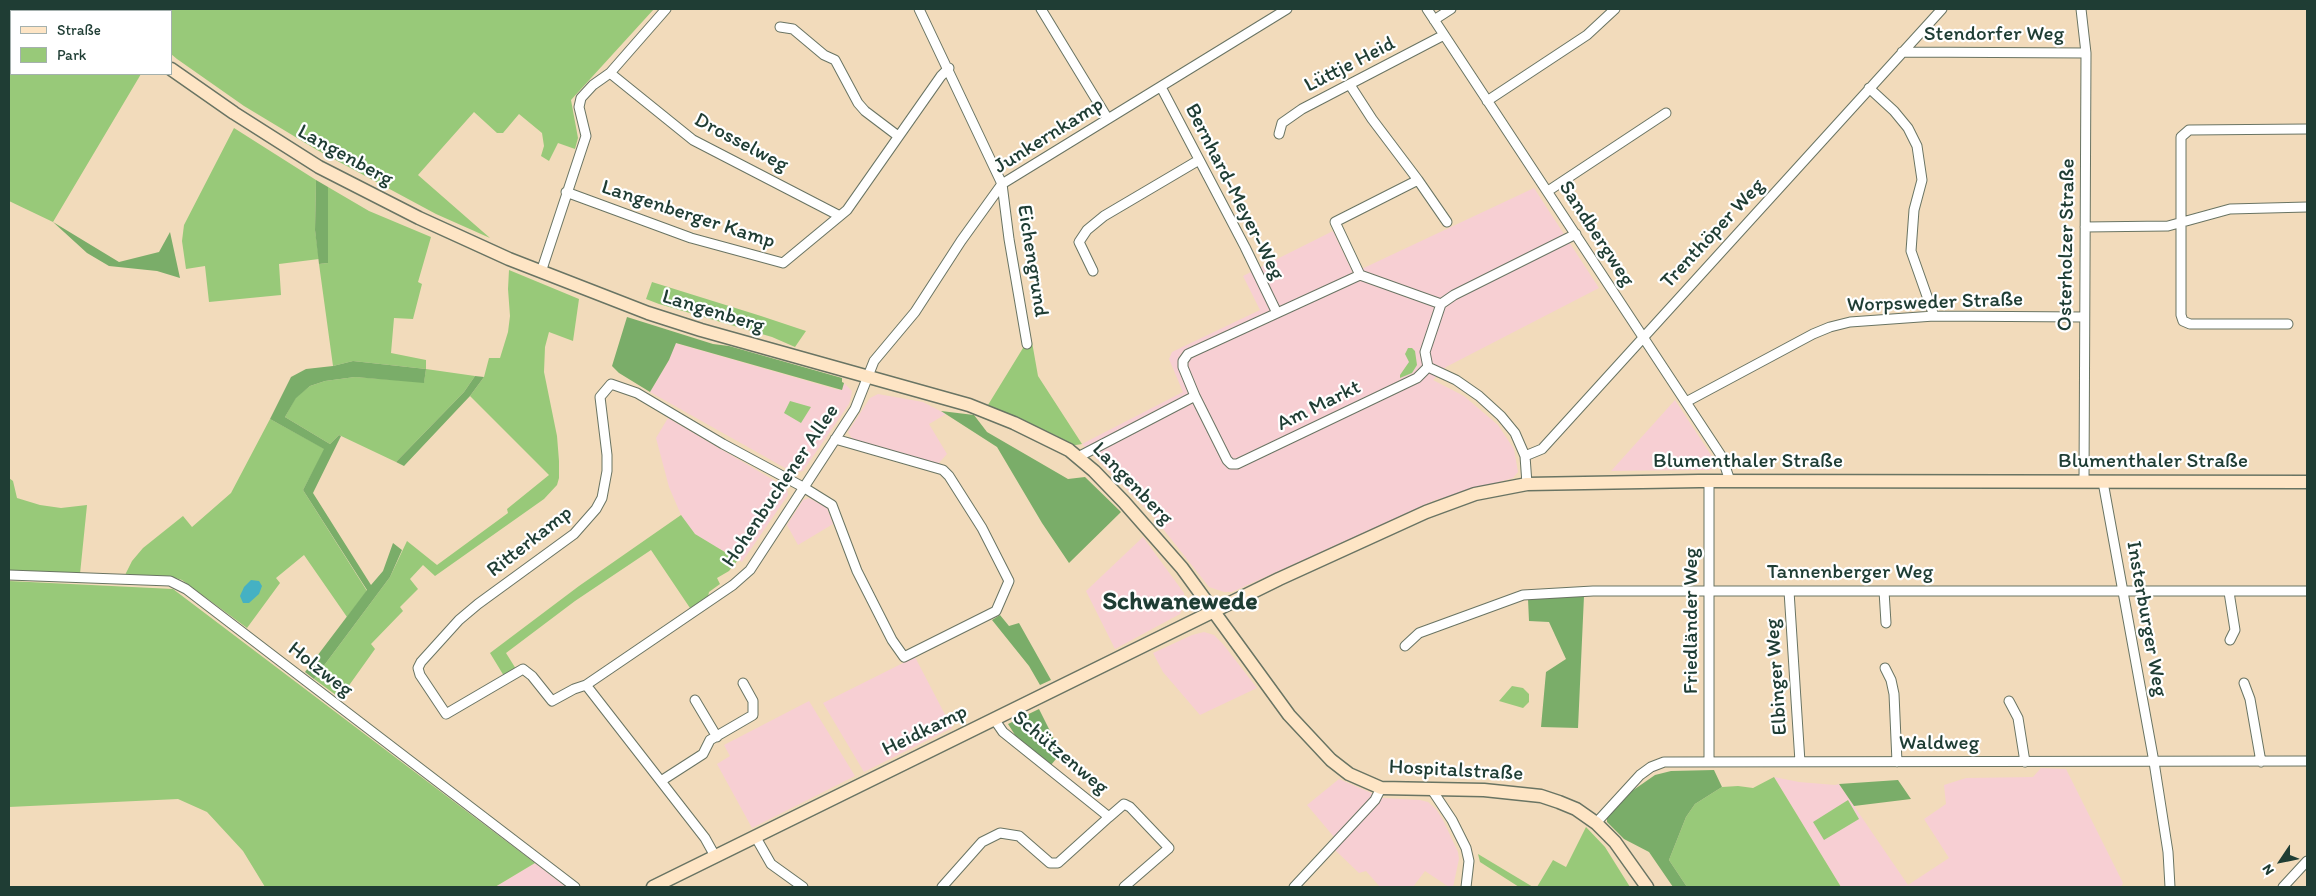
<!DOCTYPE html>
<meta charset="utf-8">
<style>
body{margin:0}
#map{position:relative;width:2316px;height:896px;overflow:hidden;background:#f2dbbb;font-family:Itim,sans-serif}
canvas{display:block}
.frame{position:absolute;inset:0;border:10px solid #1f3d34;pointer-events:none}
.legend{position:absolute;left:10px;top:10px;width:162px;height:65px;box-sizing:border-box;background:#fff;border:1px solid #a5b1ae;margin:0;padding:6px 9px;list-style:none;font-size:15px;color:#1f3d34}
.legend li{display:flex;align-items:center;gap:10px;height:25px}
.legend b{width:25px;border:1px solid #a5b1ae}
.north{position:absolute;left:2256px;top:836px;width:50px;height:50px;-webkit-text-stroke:4px #fff;paint-order:stroke;rotate:236deg;font-size:14px;font-weight:700;line-height:20px;text-align:center;color:#1f3d34}
.north::after{content:'';display:block;margin:auto;width:18px;height:22px;background:#1f3d34;clip-path:polygon(50% 0,100% 100%,50% 72%,0 100%)}
</style>
<div id="map">
<canvas width="2316" height="896"></canvas>
<div class="frame"></div>
<ul class="legend">
<li><b style="height:6px;background:#fee5c5"></b>Straße</li>
<li><b style="height:14px;background:#98c979"></b>Park</li>
</ul>
<div class="north">N</div>
</div>
<script>
const c = document.querySelector('canvas').getContext('2d');
c.lineJoin = 'round';
function fill(path, color) { c.fillStyle = color; c.fill(path, 'evenodd'); }
const poly = rows => new Path2D(rows.map(r => 'M' + r).join(''));
function stroke(path, color, width, dash) { c.strokeStyle = color; c.lineWidth = width; c.lineCap = dash ? 'butt' : 'round'; c.setLineDash(dash || []); c.stroke(path); }
function drawText(font, color, halo, rows, align = 'center') {
  c.font = font + ' Itim,sans-serif'; c.lineWidth = 4.5; c.setLineDash([]); c.textBaseline = 'middle'; c.strokeStyle = halo; c.fillStyle = color; for (const [text, x, y, turn = 0] of rows) {
    c.save(); c.translate(x, y); c.rotate((+turn || 0) * Math.PI / 180); c.textAlign = isNaN(turn) ? turn : align; if (halo) c.strokeText(text, 0, 0); c.fillText(text, 0, 0); c.restore();
  }
}
fill(poly([
 [1534,188,1599,288,1446,367,1433,380,1464,396,1498,425,1514,449,1518,472,1513,478,1435,500,1232,592,1224,592,1209,587,1152,515,1082,444,1183,392,1169,359,1172,352,1260,310,1243,276,1333,231,1353,273],
 [675,343,835,389,842,390,844,383,852,391,851,397,849,404,803,471,794,473,650,392,669,360],
 [878,394,923,402,946,414,929,424,947,454,937,465,854,440,851,437,848,432,870,398],
 [1675,400,1715,461,1712,468,1711,470,1694,470,1611,471],
 [668,418,787,488,788,495,742,562,694,534,681,515,669,487,656,438],
 [809,498,827,508,833,524,798,545,787,525,803,500],
 [1143,537,1184,593,1184,605,1180,614,1115,649,1086,591],
 [1204,632,1214,635,1223,644,1257,688,1200,715,1163,672,1153,653,1192,635],
 [915,657,952,728,864,772,823,703],
 [809,701,855,776,752,828,717,764,730,756,724,745],
 [2041,768,2066,769,2123,883,2121,887,1841,887,1774,777,1799,782,1835,785,1839,784,1908,885,1949,858,1924,819,1946,804,1944,785,1966,778,2033,777],
 [1339,779,1383,798,1420,800,1428,802,1436,809,1443,820,1458,852,1459,859,1453,887,1449,887,1425,871,1413,887,1380,887,1366,871,1359,873,1334,849,1339,843,1307,805],
 [535,863,566,887,495,887]
]), '#f7cfd3');
fill(poly([
 [9,9,74,9,77,11,11,11,11,74,141,74,53,222,9,201],
 [113,9,654,9,571,100,578,138,575,149,558,143,549,161,541,156,544,146,542,133,519,114,503,133,497,133,474,112,418,175,490,238,436,214,317,150,244,106,177,59,171,54,171,11,116,11],
 [234,128,316,180,315,230,319,259,279,264,281,295,209,302,205,266,186,269,182,241,184,225],
 [328,187,369,211,431,237,418,282,422,284,413,319,394,318,391,353,426,360,426,369,475,376,464,392,396,462,339,435,330,444,285,417,296,397,310,386,325,381,355,377,424,382,426,369,353,361,333,366,319,264,328,263],
 [509,270,579,299,573,341,549,332,545,347,544,372,557,436,559,461,559,478,557,485,544,499,435,576,423,565,410,579,418,589,400,607,403,611,371,644,375,649,340,698,314,679,390,577,407,541,437,565,508,513,507,509,549,475,470,396,484,377,489,358,500,358,508,332,510,316,508,289],
 [652,282,761,316,806,331,795,347,772,337,659,304,646,299],
 [1032,342,1038,376,1082,444,1070,446,1057,436,988,405,1023,348],
 [1408,348,1412,348,1415,351,1417,365,1412,373,1400,378,1400,375,1409,362,1405,354],
 [790,401,811,407,801,423,784,413],
 [270,419,325,449,303,490,367,591,347,617,304,555,276,578,280,583,247,628,182,580,169,576,125,575,132,561,143,548,183,516,192,527,231,493],
 [9,478,13,481,17,498,40,505,61,508,87,505,80,574,9,570],
 [681,515,695,534,738,560,729,571,717,578,720,584,709,592,708,597,690,608,651,550,575,601,506,653,516,669,504,676,490,653,579,586],
 [9,581,173,589,535,863,495,887,265,887,243,851,207,812,178,799,9,807],
 [1512,686,1523,688,1529,694,1529,702,1523,708,1499,701],
 [1774,777,1841,887,1687,887,1669,860,1686,817,1695,804,1722,787,1738,786,1753,788],
 [1848,800,1859,819,1824,840,1813,822],
 [1586,827,1605,847,1630,887,1537,887,1553,860,1566,867],
 [1478,854,1533,887,1519,887,1480,862]
]), '#98c979');
fill(poly([
 [316,180,328,187,328,263,319,264,315,230],
 [53,222,119,262,159,252,170,232,180,278,157,271,109,266,87,253],
 [627,317,713,344,729,346,842,378,842,382,844,383,842,390,676,343,669,360,650,392,619,373,612,366],
 [353,361,426,369,424,383,355,377,325,381,310,386,296,398,285,417,330,444,339,435,341,436,313,493,371,585,383,571,393,543,402,550,390,577,314,679,305,672,367,590,303,490,324,449,270,419,291,377,306,369,333,366],
 [475,376,484,377,470,396,404,466,396,462,464,392],
 [941,411,974,415,987,432,1068,479,1085,477,1121,512,1069,563,1042,523,997,447],
 [1584,596,1578,728,1541,727,1546,672,1566,659,1549,622,1529,621,1528,599],
 [1000,615,1009,626,1019,623,1051,680,1040,685,1029,666,992,620],
 [1039,709,1061,753,1051,765,1015,735,1008,724],
 [1714,770,1722,787,1695,804,1686,817,1669,860,1687,887,1673,887,1649,852,1624,839,1607,822,1607,818,1632,791,1655,775,1671,771],
 [1898,780,1911,799,1854,806,1839,784]
]), '#7aad69');
fill(poly([
 [251,580,259,581,262,586,259,594,249,603,243,603,240,596,244,587]
]), '#45b1c3');
const street = poly([
 [919,9,1002,184,1009,239,1027,344],
 [1041,9,1108,119],
 [1427,9,1722,457,1730,481],
 [2081,9,2086,53,2084,482],
 [1434,20,1451,9],
 [780,27,793,29,824,55,835,60,858,103,865,111,898,136],
 [1902,52,2086,53],
 [610,73,693,140,838,215],
 [1350,85,1372,119,1418,180,1335,222,1360,275],
 [1161,87,1245,247,1277,313],
 [1869,88,1894,111,1908,128,1917,146,1922,180,1914,210,1911,251,1934,316],
 [1487,101,1587,35,1615,9],
 [1279,134,1282,123,1302,109,1444,35],
 [1418,180,1447,222],
 [1548,191,1666,113],
 [566,192,691,238,783,263,847,210,941,76,949,68],
 [2085,227,2168,226,2230,209,2307,207],
 [1093,271,1079,242,1087,230,1104,216,1199,160],
 [541,272,586,136,579,107,581,98,593,85,610,73,666,9],
 [2288,324,2190,324,2183,321,2181,315,2181,137,2189,130,2307,129],
 [1428,367,1456,380,1479,396,1501,416,1515,433,1525,456],
 [1195,396,1183,367,1183,361,1188,354,1360,275,1441,304],
 [1686,402,1813,334,1830,327,1850,322,1934,316,2084,317],
 [1078,457,1195,396,1227,460,1231,464,1237,464,1417,378,1428,367,1425,352,1441,304,1454,295,1576,234],
 [2103,482,2154,762,2168,852,2170,887],
 [1527,484,1525,456,1542,449,1942,9],
 [9,575,170,581,186,589,575,887],
 [1789,591,1800,762],
 [1884,591,1886,623],
 [2229,592,2235,630,2230,640],
 [1405,646,1419,633,1523,595,1593,591,2307,591],
 [1885,668,1891,680,1894,694,1897,762],
 [2244,683,2250,699,2261,762],
 [586,685,574,689,552,701,532,676,523,669,446,714,420,675,418,668,421,662,459,620,478,604,574,534,596,509,602,498,607,471,607,455,600,397,611,384,637,393,723,444,803,487,832,505,857,571,892,640,904,657,996,611,1009,581,982,528,949,476,943,470,835,439],
 [695,700,717,737],
 [2009,701,2018,718,2025,762],
 [994,719,1003,732,1109,817,1124,804,1130,807,1169,848,1124,887],
 [1709,762,1709,481],
 [661,781,703,754,710,740,753,715,753,701,743,683],
 [1432,790,1452,820,1466,848,1469,861,1466,887],
 [1596,823,1640,775,1651,767,1664,762,2307,761],
 [755,836,771,864,803,887],
 [715,856,705,838,586,685,733,585,750,570,855,409,874,361,915,312,961,241,1002,184,1287,9],
 [942,887,982,842,1000,833,1019,836,1050,863,1058,863,1109,817],
 [1294,887,1375,800,1381,788],
 [2283,887,2307,861]
]);
const secondary = poly([
 [92,9,96,11],
 [171,69,234,113,319,167,419,218,509,259,648,313,701,330,969,405,1014,423,1069,450,1094,471,1124,502,1182,568,1289,715,1331,760,1349,774,1381,788,1484,790,1541,796,1559,802,1576,809,1596,823,1615,842,1647,887],
 [653,887,1279,579,1426,512,1475,494,1527,484,1699,481,2307,482]
]);
stroke(street, '#697463', 11);
stroke(secondary, '#697463', 15);
stroke(street, '#fff', 9);
stroke(secondary, '#fee5c5', 12);
drawText('21px', '#1f3d34', '#fff', [
 ["Stendorfer Weg",1994,35],
 ["Lüttje Heid",1350,65,-27],
 ["Junkernkamp",1049,136,-32],
 ["Drosselweg",741,143,28],
 ["Langenberg",345,156,29],
 ["Bernhard-Meyer-Weg",1234,192,63],
 ["Langenberger Kamp",688,215,18],
 ["Sandbergweg",1596,234,57],
 ["Trenthöper Weg",1713,234,-47],
 ["Osterholzer Straße",2067,245,-89],
 ["Eichengrund",1032,261,81],
 ["Worpsweder Straße",1935,303,-2],
 ["Langenberg",713,312,17],
 ["Am Markt",1319,406,-26],
 ["Blumenthaler Straße",1748,462],
 ["Blumenthaler Straße",2153,462],
 ["Langenberg",1132,484,46],
 ["Hohenbuchener Allee",781,486,-56],
 ["Ritterkamp",530,542,-38],
 ["Tannenberger Weg",1850,573],
 ["Insterburger Weg",2146,619,80],
 ["Friedländer Weg",1692,621,-90],
 ["Holzweg",320,670,38],
 ["Elbinger Weg",1777,677,-94],
 ["Heidkamp",925,731,-26],
 ["Waldweg",1939,744],
 ["Schützenweg",1060,753,40],
 ["Hospitalstraße",1456,771,3]
]);
drawText('bold 26px', '#1f3d34', '#fff', [
 ["Schwanewede",1180,602]
]);
</script>
